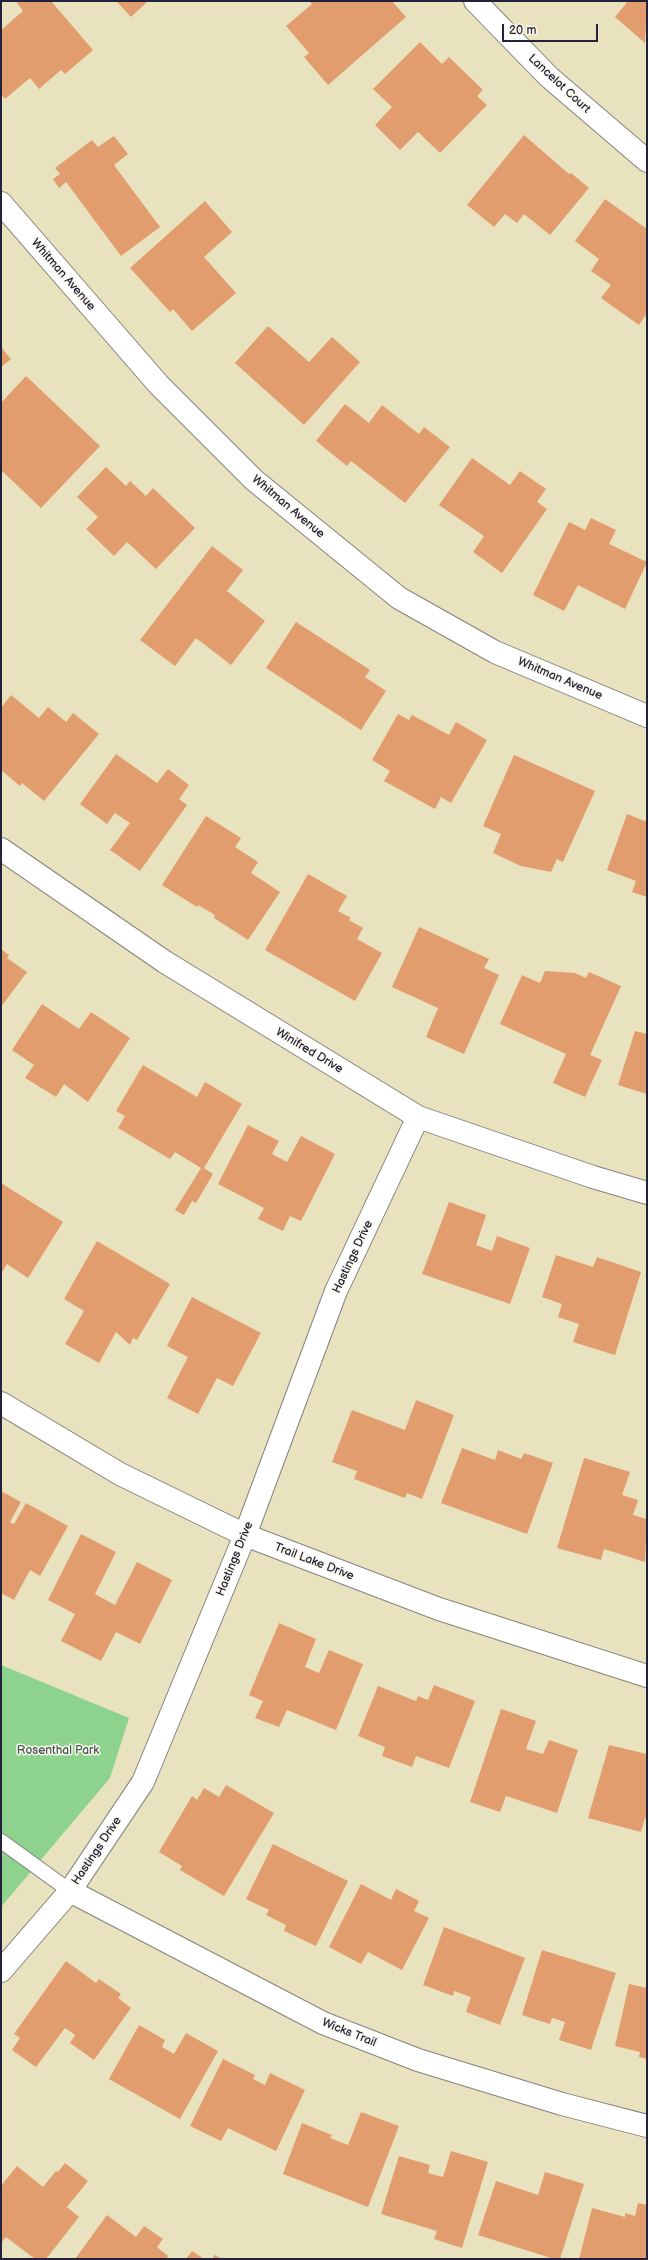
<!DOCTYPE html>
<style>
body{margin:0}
#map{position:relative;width:648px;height:2260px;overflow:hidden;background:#e9e2bf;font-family:"Balsamiq Sans",sans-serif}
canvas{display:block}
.frame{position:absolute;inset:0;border:2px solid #22223b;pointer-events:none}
.scale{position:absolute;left:502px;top:24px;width:96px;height:18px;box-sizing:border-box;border:2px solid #22223b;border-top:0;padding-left:5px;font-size:12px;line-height:14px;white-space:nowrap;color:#22223b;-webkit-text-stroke:3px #fbf7ec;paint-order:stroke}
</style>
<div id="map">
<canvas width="648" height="2260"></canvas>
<div class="frame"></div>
<div class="scale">20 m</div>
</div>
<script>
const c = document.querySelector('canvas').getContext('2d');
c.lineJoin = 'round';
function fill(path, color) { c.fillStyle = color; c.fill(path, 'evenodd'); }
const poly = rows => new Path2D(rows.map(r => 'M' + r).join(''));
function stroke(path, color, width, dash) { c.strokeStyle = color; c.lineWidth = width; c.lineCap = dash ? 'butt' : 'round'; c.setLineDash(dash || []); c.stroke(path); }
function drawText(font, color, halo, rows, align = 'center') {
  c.font = font + ' "Balsamiq Sans",sans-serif'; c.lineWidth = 3; c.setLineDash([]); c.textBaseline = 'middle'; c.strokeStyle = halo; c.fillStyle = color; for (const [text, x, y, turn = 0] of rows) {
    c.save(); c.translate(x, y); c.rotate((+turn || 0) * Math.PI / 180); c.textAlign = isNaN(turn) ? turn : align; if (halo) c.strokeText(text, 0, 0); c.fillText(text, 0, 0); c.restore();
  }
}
fill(poly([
 [1,1665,129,1718,110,1778,1,1907]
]), '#8dd38d');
fill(poly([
 [19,1,51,1,93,50,65,74,61,70,39,89,30,78,5,99,1,94,1,30,23,11,17,3],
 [116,1,148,1,131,17],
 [309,1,392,1,406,17,328,85,304,57,309,53,286,26,312,4],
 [628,1,647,1,645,43,615,17],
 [420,42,442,64,449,57,483,90,477,96,487,105,440,153,418,132,400,150,375,125,392,107,373,89],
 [524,135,569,174,571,173,589,188,550,235,524,214,517,223,505,214,494,227,467,205],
 [114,136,128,154,114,165,160,227,121,256,66,182,59,188,53,179,60,174,55,168,92,140,98,147],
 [605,199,647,229,647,313,639,325,601,298,611,285,591,271,599,259,575,241],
 [205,201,232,232,204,257,236,293,192,331,173,309,170,312,130,268],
 [268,326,309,362,332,337,360,362,304,425,235,363],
 [1,347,11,359,1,367],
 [26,376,100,446,41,508,1,470,1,403],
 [345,404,369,423,382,405,419,434,424,427,450,447,405,503,351,461,347,466,316,441],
 [472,458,510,485,520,471,546,489,537,502,547,509,502,573,473,552,484,536,439,505],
 [106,467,126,486,130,481,146,496,153,488,195,528,156,569,127,542,114,556,86,529,98,517,77,497],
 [591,518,616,530,609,544,647,562,625,609,578,585,564,611,533,595,569,522,585,530],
 [212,546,243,570,227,591,265,621,231,665,196,638,175,666,140,640],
 [296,622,370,670,365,677,386,691,361,730,266,668],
 [11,695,39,718,48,707,66,722,73,713,99,734,44,801,22,783,20,786,1,770,1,708],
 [398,714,409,720,412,715,449,735,456,722,487,740,451,803,441,797,435,809,384,781,390,771,372,760],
 [116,754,157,783,168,769,189,785,179,799,187,805,140,871,110,850,130,823,115,813,107,824,80,804],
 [514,755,595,791,563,862,557,859,551,872,521,866,493,853,501,834,483,826],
 [627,814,647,822,647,897,632,892,636,881,607,870],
 [206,816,241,838,235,847,258,862,251,873,280,892,248,940,214,918,215,915,198,905,197,907,162,885],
 [308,874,347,896,338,911,351,918,349,920,363,928,357,939,382,953,355,1001,265,950],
 [419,927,489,959,484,968,499,975,464,1054,426,1037,438,1008,392,987],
 [1,949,9,955,7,958,27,972,1,1007],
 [545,971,575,973,586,978,589,972,621,986,590,1055,602,1060,585,1097,553,1083,566,1054,500,1024,522,975,540,983],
 [42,1004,79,1029,91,1012,130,1038,88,1102,64,1084,56,1097,25,1078,34,1065,12,1050],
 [635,1031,647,1034,647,1094,618,1085],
 [143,1065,197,1097,205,1082,242,1104,204,1168,213,1174,196,1203,192,1201,184,1215,175,1210,201,1168,175,1152,170,1159,118,1128,125,1116,116,1111],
 [248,1125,279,1141,272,1154,287,1162,301,1136,335,1154,301,1221,290,1216,283,1231,258,1219,264,1208,218,1184],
 [1,1183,63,1222,28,1278,7,1264,1,1274],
 [449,1202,486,1215,476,1245,492,1251,497,1236,530,1248,510,1304,422,1274],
 [97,1241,170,1284,137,1340,133,1338,130,1345,116,1332,99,1363,65,1344,84,1311,64,1299],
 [556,1255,593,1267,597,1257,641,1272,615,1355,573,1342,579,1324,558,1317,562,1304,542,1297],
 [192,1297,261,1333,233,1386,217,1378,198,1414,167,1398,188,1357,167,1346],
 [416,1400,454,1415,422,1499,407,1493,405,1498,354,1479,357,1471,332,1462,352,1410,405,1430],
 [462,1448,495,1460,498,1450,521,1459,524,1453,553,1463,527,1534,441,1503],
 [584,1458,630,1472,622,1495,638,1500,633,1515,647,1519,645,1562,604,1549,601,1560,557,1548],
 [1,1491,21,1502,10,1522,14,1524,26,1503,68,1526,40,1576,30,1570,14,1600,1,1593],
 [81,1534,116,1552,95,1594,115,1605,137,1562,172,1580,140,1644,116,1632,101,1661,61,1641,75,1614,48,1600],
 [279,1623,316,1639,305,1667,319,1673,329,1650,363,1664,336,1730,287,1710,279,1727,255,1718,263,1701,249,1695],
 [434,1685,475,1701,449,1768,416,1756,412,1767,382,1756,385,1747,358,1736,378,1686,416,1701,418,1696,428,1700],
 [501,1709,536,1721,526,1749,543,1754,549,1740,578,1750,557,1813,506,1796,500,1812,470,1802],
 [609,1745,647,1754,647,1818,645,1818,641,1832,588,1818],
 [226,1785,274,1813,224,1896,180,1870,182,1866,159,1852,192,1796,197,1800,204,1788,219,1797],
 [273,1844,348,1881,316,1946,284,1931,286,1925,266,1915,269,1910,246,1899],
 [361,1884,391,1900,396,1889,419,1901,414,1911,429,1918,402,1970,368,1952,361,1964,329,1947],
 [444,1927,525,1958,500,2025,466,2012,471,1997,454,1991,453,1996,423,1985],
 [542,1950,616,1973,591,2050,559,2040,565,2022,552,2018,550,2024,522,2015],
 [66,1961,96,1983,99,1979,121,1994,118,1998,131,2008,94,2060,70,2043,75,2035,65,2028,36,2067,12,2050,20,2038,14,2034],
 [629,1984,647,1988,647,2059,639,2057,640,2052,615,2046],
 [139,2025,165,2040,162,2047,174,2054,186,2033,218,2051,180,2119,109,2079],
 [223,2059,255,2075,253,2079,265,2085,270,2073,305,2090,276,2151,228,2128,221,2141,190,2126],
 [361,2112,399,2126,368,2207,283,2174,302,2123,332,2135,330,2138,348,2145],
 [451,2151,488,2162,462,2248,434,2239,437,2231,381,2214,399,2156,430,2165,428,2173,443,2177],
 [65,2163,88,2181,67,2207,79,2217,46,2259,35,2259,6,2237,1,2243,1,2186,17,2166,43,2187,56,2171,58,2172],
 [545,2172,584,2184,560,2259,554,2259,478,2235,496,2181,538,2195],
 [638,2203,647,2205,647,2259,579,2259,592,2208,625,2217,625,2213,635,2216],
 [107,2215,136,2237,144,2226,163,2239,157,2247,168,2256,167,2259,75,2259],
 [192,2251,204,2259,186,2259],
 [215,2255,222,2259,212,2259]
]), '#e29d6e');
const service = poly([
 [1,1841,70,1891]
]);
const minor = poly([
 [475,1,549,77,647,161],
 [1,203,159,385,254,480,399,598,495,652,647,716],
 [1,849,165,962,418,1117,593,1177,647,1193],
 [70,1891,323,2023,418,2060,562,2104,647,2126],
 [1,1971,70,1891,143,1782,245,1535,336,1291,418,1117]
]);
const tertiary = poly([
 [1,1403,120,1474,245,1535,439,1609,647,1676]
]);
stroke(service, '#86827d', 16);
stroke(minor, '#86827d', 24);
stroke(tertiary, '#86827d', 24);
stroke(service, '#fff', 14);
stroke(minor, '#fff', 22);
stroke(tertiary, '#fff', 22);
drawText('12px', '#22223b', '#fbf7ec', [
 ["Lancelot Court",559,84,43],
 ["Whitman Avenue",63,275,49],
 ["Whitman Avenue",288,507,40],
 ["Whitman Avenue",560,679,23],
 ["Winifred Drive",309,1051,31],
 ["Hastings Drive",353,1257,-65],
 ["Hastings Drive",235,1559,-68],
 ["Trail Lake Drive",314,1562,21],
 ["Hastings Drive",97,1851,-56],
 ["Wicks Trail",349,2033,22]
]);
drawText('12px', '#425754', '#fbf7ec', [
 ["Rosenthal Park",58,1751]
]);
</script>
